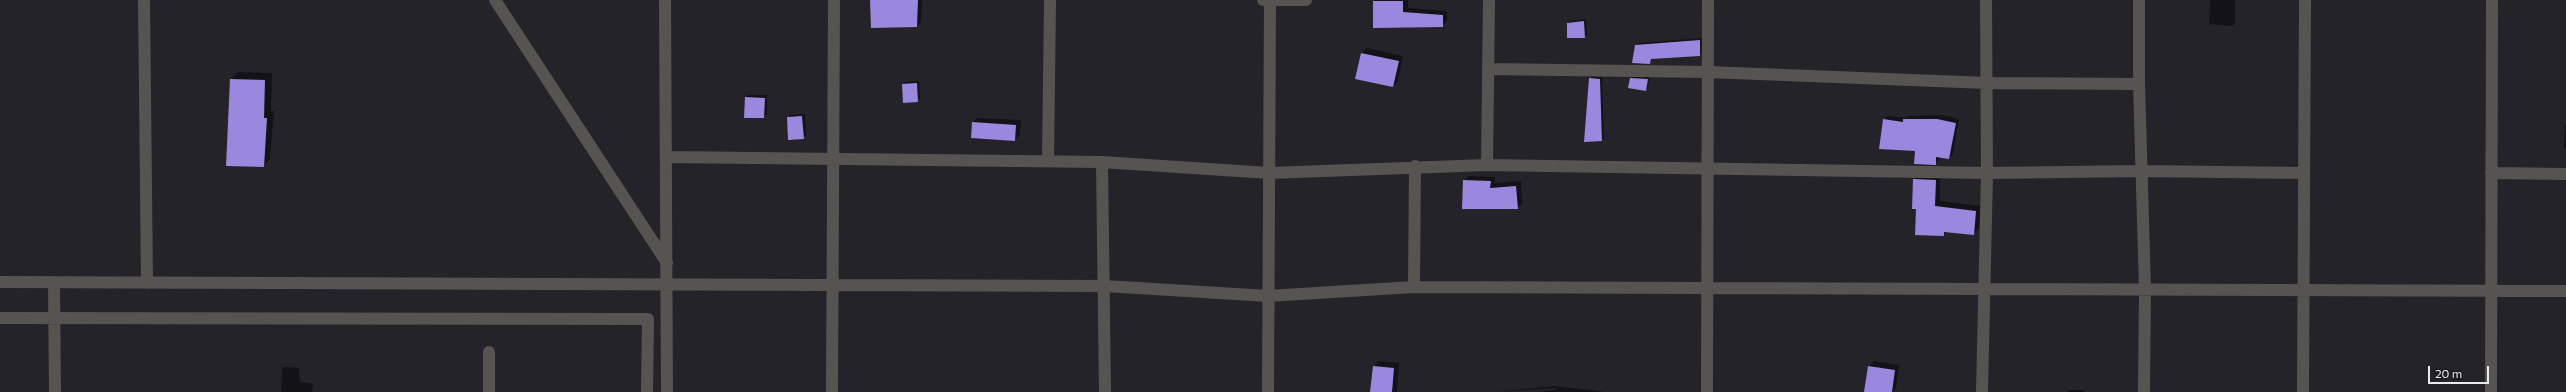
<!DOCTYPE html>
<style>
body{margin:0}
#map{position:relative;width:2566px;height:392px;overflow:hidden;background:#24232a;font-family:Commissioner,sans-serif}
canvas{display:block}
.scale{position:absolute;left:2428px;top:366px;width:61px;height:18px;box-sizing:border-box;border:2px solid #ebeaef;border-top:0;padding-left:5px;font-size:12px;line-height:14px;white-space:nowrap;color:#ebeaef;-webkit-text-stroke:3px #1b1a21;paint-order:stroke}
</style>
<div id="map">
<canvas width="2566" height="392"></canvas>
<div class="scale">20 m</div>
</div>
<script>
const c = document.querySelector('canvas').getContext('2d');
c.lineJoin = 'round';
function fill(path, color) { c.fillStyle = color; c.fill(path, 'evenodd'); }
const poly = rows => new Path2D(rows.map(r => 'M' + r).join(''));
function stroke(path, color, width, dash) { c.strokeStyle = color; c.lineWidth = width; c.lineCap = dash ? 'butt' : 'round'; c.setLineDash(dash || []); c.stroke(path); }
fill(poly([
 [871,0,922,0,921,22,917,26],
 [1375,0,1408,0,1408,8,1447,11,1447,21,1442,26,1374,27],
 [2210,0,2235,0,2235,23,2233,26,2209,24],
 [1586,19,1587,34,1585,37,1568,23,1570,21],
 [1703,38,1703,52,1700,55,1653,58,1650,63,1636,45,1639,43],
 [1367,48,1403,56,1398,81,1393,86,1361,53],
 [238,72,272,73,271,111,274,111,270,159,263,166,231,79],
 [1593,76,1602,77,1604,138,1602,140,1590,79],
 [1633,76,1650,77,1648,87,1645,90,1631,79],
 [919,81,920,98,918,101,904,102,903,84,905,82],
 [748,95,767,95,767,114,764,117,745,117,746,97],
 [805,114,806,135,803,138,788,118,790,115],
 [1942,115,1959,119,1953,154,1949,158,1940,156,1936,164,1916,150,1884,120,1888,116,1906,118,1908,116],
 [977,118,1021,120,1020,135,1015,140,973,122],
 [2566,124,2566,148,2564,148,2565,125],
 [1920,174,1940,175,1940,201,1981,206,1979,229,1973,234,1947,231,1944,235,1917,208,1914,180],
 [1469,176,1495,177,1495,183,1521,181,1522,204,1517,208,1464,180],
 [1379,361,1399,363,1397,392,1371,392,1374,366],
 [1874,361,1899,365,1896,388,1893,392,1880,392,1868,367],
 [284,367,299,368,300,382,313,384,312,392,281,392,282,369],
 [1555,386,1606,392,1537,392,1556,390,1556,388,1493,392],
 [2069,390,2084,390,2084,392,2067,392]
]), '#0007');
fill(poly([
 [870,0,918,0,917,27,871,28],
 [1373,1,1403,1,1403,12,1443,15,1443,27,1373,28],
 [1584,21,1585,38,1567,38,1567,23],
 [1700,40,1700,56,1651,59,1650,64,1632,63,1635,45],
 [1361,53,1399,61,1393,87,1355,79],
 [1589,78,1600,79,1602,141,1584,142],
 [1630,78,1648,79,1646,91,1628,88],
 [230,79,265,80,264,118,267,118,264,167,226,166],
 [917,83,918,102,903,103,902,84],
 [745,97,765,98,764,118,744,118],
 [802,116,804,139,788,140,787,117],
 [1883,119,1903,122,1903,119,1937,119,1956,123,1949,159,1936,157,1936,165,1914,164,1915,151,1879,149],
 [972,122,1016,125,1015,141,971,138],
 [1913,179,1936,180,1935,206,1976,211,1974,235,1944,232,1944,236,1915,235,1916,209,1912,209],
 [1463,180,1491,181,1490,188,1516,186,1518,209,1462,209],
 [1373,366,1394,368,1392,392,1370,392],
 [1868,366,1895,370,1892,392,1864,392]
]), '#98d');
stroke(poly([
 [144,0,147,283],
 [495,0,667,263],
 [665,0,667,392],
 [1263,0,1306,0],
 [2139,0,2139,84,2145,289,2144,392],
 [1488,69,1708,72,1987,83,2139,84],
 [667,157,1102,162,1269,173,1487,165,1987,173,2142,171,2304,173],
 [1048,161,1050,0],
 [1102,162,1105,392],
 [1487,165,1489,0],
 [2491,173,2566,174],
 [0,282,1105,286,1268,296,1414,287,2566,291],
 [54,283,55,392],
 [1414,287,1415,166],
 [0,318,648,319,647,392],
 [489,392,489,352],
 [832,392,834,0],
 [1268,392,1270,0],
 [1707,392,1708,0],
 [1982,392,1987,173,1986,0],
 [2303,392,2305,0],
 [2491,392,2492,0]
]), '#565451', 12);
</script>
